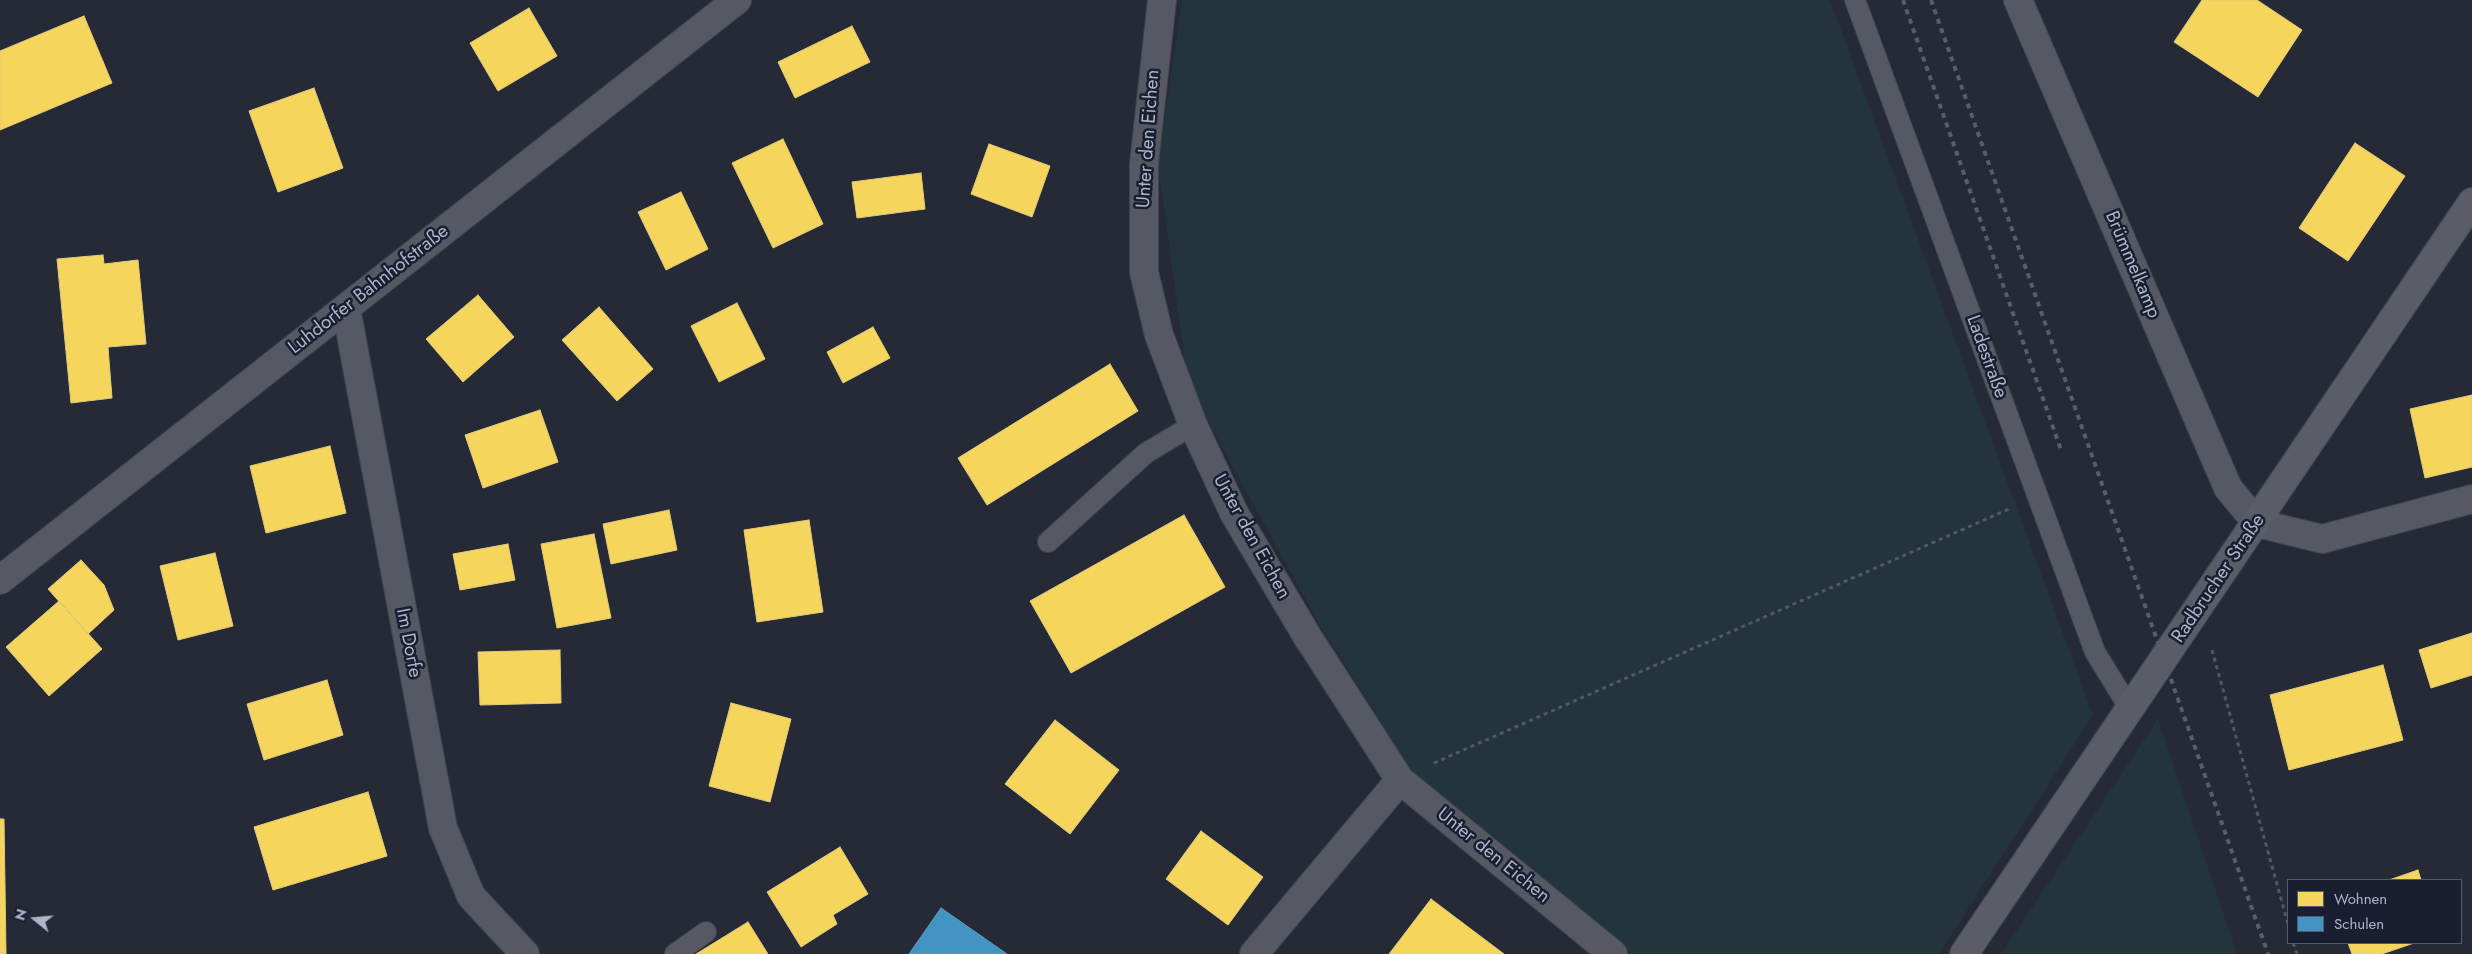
<!DOCTYPE html>
<meta charset="utf-8">
<style>
body{margin:0}
#map{position:relative;width:2472px;height:954px;overflow:hidden;background:#262a36;font-family:Jost,sans-serif}
canvas{display:block}
.legend{position:absolute;left:2287px;top:879px;width:175px;height:65px;box-sizing:border-box;background:#191e31;border:1px solid #555a6d;margin:0;padding:6px 9px;list-style:none;font-size:15px;color:#afb4c8}
.legend li{display:flex;align-items:center;gap:10px;height:25px}
.legend b{width:25px;border:1px solid #555a6d}
.north{position:absolute;left:10px;top:894px;width:50px;height:50px;-webkit-text-stroke:4px #191e31;paint-order:stroke;rotate:287deg;font-size:14px;font-weight:700;line-height:20px;text-align:center;color:#afb4c8}
.north::after{content:'';display:block;margin:auto;width:18px;height:22px;background:#afb4c8;clip-path:polygon(50% 0,100% 100%,50% 72%,0 100%)}
</style>
<div id="map">
<canvas width="2472" height="954"></canvas>
<ul class="legend">
<li><b style="height:14px;background:#f6d55c"></b>Wohnen</li>
<li><b style="height:14px;background:#4393c3"></b>Schulen</li>
</ul>
<div class="north">N</div>
</div>
<script>
const c = document.querySelector('canvas').getContext('2d');
c.lineJoin = 'round';
function fill(path, color) { c.fillStyle = color; c.fill(path, 'evenodd'); }
const poly = rows => new Path2D(rows.map(r => 'M' + r).join(''));
function stroke(path, color, width, dash) { c.strokeStyle = color; c.lineWidth = width; c.lineCap = dash ? 'butt' : 'round'; c.setLineDash(dash || []); c.stroke(path); }
function drawText(font, color, halo, rows, align = 'center') {
  c.font = font + ' Jost,sans-serif'; c.lineWidth = 5; c.setLineDash([]); c.textBaseline = 'middle'; c.strokeStyle = halo; c.fillStyle = color; for (const [text, x, y, turn = 0] of rows) {
    c.save(); c.translate(x, y); c.rotate((+turn || 0) * Math.PI / 180); c.textAlign = isNaN(turn) ? turn : align; if (halo) c.strokeText(text, 0, 0); c.fillText(text, 0, 0); c.restore();
  }
}
fill(poly([
 [1182,0,1830,0,2093,715,1939,954,1630,954,1418,780,1319,624,1188,385,1158,164],
 [2158,719,2237,954,2001,954]
]), '#23343c');
const homes = poly([
 [2202,0,2257,0,2302,30,2258,97,2174,42,2202,0],
 [529,8,557,56,498,91,470,43,529,8],
 [84,16,112,83,0,130,0,51,84,16],
 [852,26,870,62,795,98,778,62,852,26],
 [314,88,343,168,278,192,249,111,314,88],
 [783,139,823,224,773,248,732,163,783,139],
 [2355,143,2405,176,2348,261,2299,228,2355,143],
 [989,144,1050,166,1032,217,971,194,989,144],
 [921,173,925,209,857,218,852,182,921,173],
 [681,192,708,249,666,270,638,212,681,192],
 [103,255,104,264,138,260,146,344,108,347,112,398,71,403,57,259,103,255],
 [478,295,514,337,463,382,426,339,478,295],
 [737,303,765,359,719,382,691,326,737,303],
 [599,307,653,369,617,401,562,340,599,307],
 [873,327,890,358,843,383,827,352,873,327],
 [1110,364,1138,411,987,505,958,458,1110,364],
 [2472,395,2472,467,2425,478,2410,409,2472,395],
 [540,410,558,462,483,488,465,435,540,410],
 [330,446,346,513,266,533,250,466,330,446],
 [669,510,677,550,611,564,603,524,669,510],
 [1184,515,1225,587,1071,673,1030,601,1184,515],
 [809,520,823,612,757,622,744,530,809,520],
 [594,534,611,618,557,628,541,544,594,534],
 [508,544,515,580,460,590,453,554,508,544],
 [215,553,233,626,178,640,160,566,215,553],
 [81,560,104,585,114,610,88,634,48,589,81,560],
 [59,601,102,649,49,696,6,647,59,601],
 [2472,633,2472,675,2431,688,2419,650,2472,633],
 [560,650,561,703,480,705,478,652,560,650],
 [2383,665,2403,740,2289,770,2270,695,2383,665],
 [327,680,343,735,264,760,247,704,327,680],
 [731,703,791,719,770,802,709,786,731,703],
 [1055,720,1119,770,1070,834,1005,784,1055,720],
 [368,792,387,856,273,890,254,827,368,792],
 [0,819,4,819,6,954,0,954,0,819],
 [1201,831,1263,877,1228,925,1166,879,1201,831],
 [840,847,868,894,833,915,837,924,801,947,767,892,840,847],
 [2418,870,2421,880,2389,880,2418,870],
 [1431,899,1504,954,1389,954,1431,899],
 [748,922,768,954,696,954,748,922],
 [2348,943,2414,943,2382,954,2352,954,2348,943]
]);
fill(homes, '#f6d55c');
stroke(homes, '#e1cb7c', 1);
const schools = poly([
 [941,908,1007,954,909,954,941,908]
]);
fill(schools, '#4393c3');
stroke(schools, '#639dc4', 1);
const lane = poly([
 [1855,0,2095,652,2130,709],
 [1048,542,1146,453,1193,425],
 [675,954,706,932]
]);
const street = poly([
 [1162,0,1144,164,1144,272,1159,335,1193,425,1234,513,1307,636,1400,780,1613,954],
 [2018,0,2228,488,2257,523,2322,539,2472,499],
 [346,308,443,828,471,896,525,954],
 [0,580,737,0],
 [1254,954,1400,780]
]);
const secondary = poly([
 [1964,954,2472,202]
]);
stroke(lane, '#41444d', 22);
stroke(street, '#41444d', 30);
stroke(secondary, '#41444d', 30);
stroke(poly([
 [2212,650,2288,924],
 [1434,763,2009,509],
 [2293,943,2297,954]
]), '#545861', 3, [4, 4]);
stroke(lane, '#565964', 20);
stroke(street, '#565964', 28);
stroke(secondary, '#5a5d68', 28);
stroke(poly([
 [1903,0,2061,450],
 [1931,0,2268,954]
]), '#5a5d67', 4, [5, 5]);
drawText('19px', '#afb4c8', '#191e31', [
 ["Unter den Eichen",1149,139,-86],
 ["Brümmelkamp",2132,265,67],
 ["Luhdorfer Bahnhofstraße",369,290,-38],
 ["Ladestraße",1986,357,70],
 ["Unter den Eichen",1251,537,61],
 ["Radbrucher Straße",2219,579,-56],
 ["Im Dorfe",408,643,79],
 ["Unter den Eichen",1493,856,39]
]);
</script>
